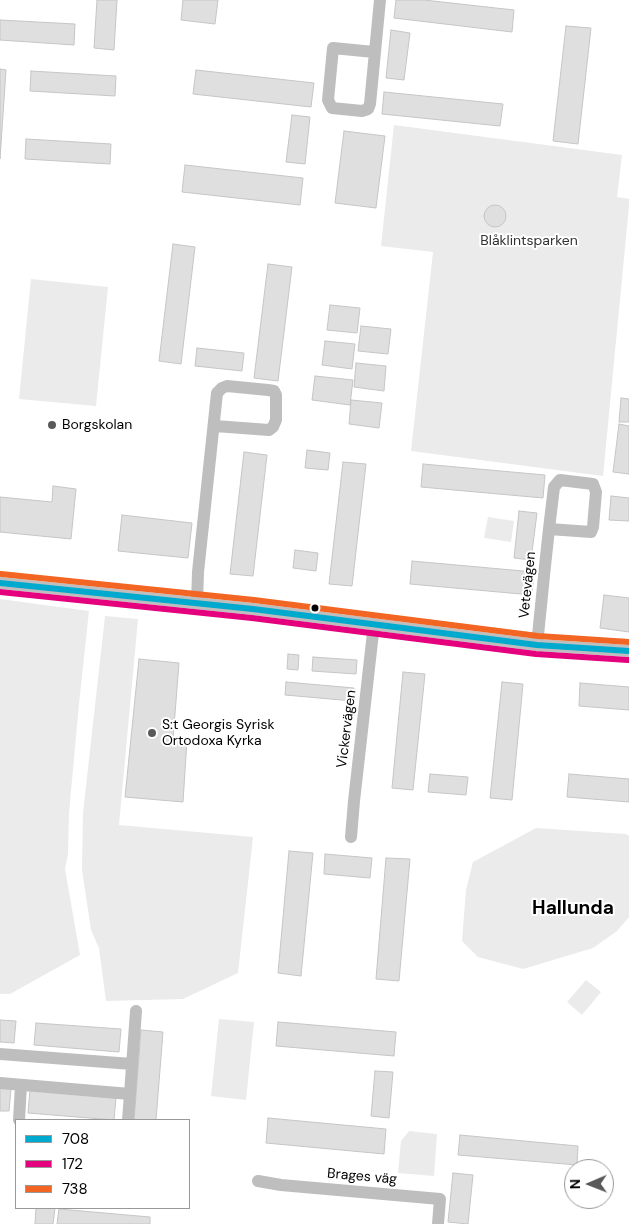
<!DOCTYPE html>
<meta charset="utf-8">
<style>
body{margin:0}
#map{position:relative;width:629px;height:1224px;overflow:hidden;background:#fff;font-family:"DM Sans",sans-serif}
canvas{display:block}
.legend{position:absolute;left:15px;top:1119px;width:175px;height:90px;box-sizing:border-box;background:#fff;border:1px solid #999;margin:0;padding:6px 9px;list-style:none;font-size:15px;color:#000}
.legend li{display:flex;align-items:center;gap:10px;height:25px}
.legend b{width:25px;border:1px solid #999}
.north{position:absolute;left:564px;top:1159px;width:50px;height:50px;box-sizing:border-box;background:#fff;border:1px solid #999;border-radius:50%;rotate:269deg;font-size:14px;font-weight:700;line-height:20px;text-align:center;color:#000}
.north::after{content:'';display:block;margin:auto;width:18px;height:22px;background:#595959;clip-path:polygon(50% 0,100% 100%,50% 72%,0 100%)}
</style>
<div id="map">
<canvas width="629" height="1224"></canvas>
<ul class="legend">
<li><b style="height:6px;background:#00a9ce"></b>708</li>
<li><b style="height:6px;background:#e5007d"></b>172</li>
<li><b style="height:6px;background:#f26522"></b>738</li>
</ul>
<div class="north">N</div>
</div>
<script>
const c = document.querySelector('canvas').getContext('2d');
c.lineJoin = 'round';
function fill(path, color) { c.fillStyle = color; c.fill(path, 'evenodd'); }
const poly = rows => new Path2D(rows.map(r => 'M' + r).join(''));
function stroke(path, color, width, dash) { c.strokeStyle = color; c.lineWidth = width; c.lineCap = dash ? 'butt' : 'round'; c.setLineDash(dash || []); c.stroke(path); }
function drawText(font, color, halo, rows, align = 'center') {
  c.font = font + ' "DM Sans",sans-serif'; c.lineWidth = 4; c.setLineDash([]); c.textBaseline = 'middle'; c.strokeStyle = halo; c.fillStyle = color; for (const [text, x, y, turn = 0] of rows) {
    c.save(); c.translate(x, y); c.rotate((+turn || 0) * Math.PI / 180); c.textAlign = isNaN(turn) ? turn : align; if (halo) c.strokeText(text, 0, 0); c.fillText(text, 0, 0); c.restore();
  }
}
fill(poly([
 [394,125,622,155,617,197,629,199,629,206,603,476,411,451,433,252,381,246],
 [31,279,108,287,96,406,19,399],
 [488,517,514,521,511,542,484,538],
 [0,599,89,611,79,704,69,813,68,854,65,869,80,955,10,994,0,994],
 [105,616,138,619,119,825,253,837,238,973,183,999,106,1001,99,948,91,930,82,870,83,813],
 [536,828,626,834,629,836,629,917,617,931,593,948,523,969,478,957,462,941,466,890,473,862],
 [586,980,601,992,582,1015,567,1002],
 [219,1019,254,1022,246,1100,211,1096],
 [409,1131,437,1134,434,1176,398,1173,401,1141]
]), '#ebebeb');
const building = poly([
 [97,0,117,0,114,50,94,48,97,0],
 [183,0,218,0,215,24,181,20,183,0],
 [396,0,424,0,514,10,512,32,394,18,396,0],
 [0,20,75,24,74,45,0,40,0,20],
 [566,26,591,28,578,144,553,141,566,26],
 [391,30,410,33,404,80,386,78,391,30],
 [0,69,6,70,0,159,0,69],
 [196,70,314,83,311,107,193,94,196,70],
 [31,71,116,76,115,96,30,91,31,71],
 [384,92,503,104,500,126,382,114,384,92],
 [292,115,310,117,305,164,286,162,292,115],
 [344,131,385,136,376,208,335,203,344,131],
 [26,139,111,144,110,164,25,159,26,139],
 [185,165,303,178,300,205,182,192,185,165],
 '484 216a11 11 0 1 1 22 0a11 11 0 1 1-22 0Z',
 [173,244,195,247,181,364,159,361,173,244],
 [268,264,292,267,278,381,254,378,268,264],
 [330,305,360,308,357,333,327,330,330,305],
 [361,326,391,329,388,354,358,351,361,326],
 [325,341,355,344,352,369,322,365,325,341],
 [197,348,244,353,242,371,195,366,197,348],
 [356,363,386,366,384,391,354,387,356,363],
 [315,376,353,380,350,405,312,400,315,376],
 [621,398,629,399,629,422,619,422,621,398],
 [351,400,382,403,379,428,349,424,351,400],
 [619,424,629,426,629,474,613,472,619,424],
 [307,450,330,453,328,470,305,468,307,450],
 [244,452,267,455,253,576,230,574,244,452],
 [343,462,366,464,352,586,329,584,343,462],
 [423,464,545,475,543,498,421,487,423,464],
 [53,486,76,489,71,539,0,532,0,497,52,502,53,486],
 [611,496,629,498,629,521,609,520,611,496],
 [519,511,537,513,531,560,514,558,519,511],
 [122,515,192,523,188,558,118,551,122,515],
 [295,550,318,553,316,571,293,568,295,550],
 [412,561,534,572,532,595,410,584,412,561],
 [604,595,629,598,629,632,600,628,604,595],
 [288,654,299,655,298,670,287,669,288,654],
 [313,657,357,660,356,674,312,671,313,657],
 [139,659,179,663,173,739,187,740,183,802,125,797,139,659],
 [403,672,425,674,413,790,392,788,403,672],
 [286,682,354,688,353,701,285,695,286,682],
 [502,682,523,684,512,800,490,798,502,682],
 [580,683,629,687,629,710,579,706,580,683],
 [430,774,468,777,466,795,428,792,430,774],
 [569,774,629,779,629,802,567,797,569,774],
 [289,851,313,853,301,976,278,973,289,851],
 [325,854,372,858,370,878,324,874,325,854],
 [386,858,410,859,399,981,376,979,386,858],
 [0,1020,16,1021,14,1043,0,1042,0,1020],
 [278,1022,396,1032,394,1056,276,1046,278,1022],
 [36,1023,121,1029,119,1052,34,1045,36,1023],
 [141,1030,163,1032,156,1120,134,1120,141,1030],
 [375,1071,393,1072,389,1118,371,1116,375,1071],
 [0,1088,11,1089,9,1111,0,1111,0,1088],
 [30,1090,116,1098,114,1120,28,1113,30,1090],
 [268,1118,386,1129,384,1154,266,1143,268,1118],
 [460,1135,578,1146,577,1165,458,1155,460,1135],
 [453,1173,473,1175,468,1224,448,1222,453,1173],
 [36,1208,55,1208,53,1224,35,1224,36,1208],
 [59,1209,150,1217,150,1224,57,1224,59,1209]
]);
fill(building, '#dfdfdf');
stroke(building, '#c6c6c6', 1);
stroke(poly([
 [374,52,333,48,328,100,332,108,362,111,368,109,370,104,380,0],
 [0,583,253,609,537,645,629,651],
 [197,603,198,572,217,393,222,388,227,386,268,390,274,391,276,395,276,420,273,427,269,430,215,426],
 [537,645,545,566,549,529,551,512,554,487,560,480,593,484,596,492,593,527,591,532,549,529],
 [351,837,354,801,374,624],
 [0,1054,132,1064],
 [0,1083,130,1094,136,1011],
 [19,1120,21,1085],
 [128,1120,130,1094],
 [258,1181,281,1185,440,1199,438,1224]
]), '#bebebe', 12);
stroke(poly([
 [0,583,253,609,537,645,629,651]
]), '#00a9ce', 6);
stroke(poly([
 [0,592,252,618,536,654,628,660]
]), '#e5007d', 6);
stroke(poly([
 [1,574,254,600,538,636,629,642]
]), '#f26522', 6);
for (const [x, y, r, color] of [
 [52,425,5,"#595959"],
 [315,608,4.5,"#000"],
 [152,733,5,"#595959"]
]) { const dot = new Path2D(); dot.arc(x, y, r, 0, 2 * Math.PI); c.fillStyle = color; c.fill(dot); stroke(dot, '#fff', 2); }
drawText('14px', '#323232', '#fff', [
 ["Blåklintsparken",529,241]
]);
drawText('14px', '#000', '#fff', [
 ["Borgskolan",62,425],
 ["S:t Georgis Syrisk",162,725],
 ["Ortodoxa Kyrka",162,741]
], 'left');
drawText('14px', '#000', '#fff', [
 ["Vetevägen",528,585,-84],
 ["Vickervägen",347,729,-83],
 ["Brages väg",362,1177,5]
]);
drawText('bold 19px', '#000', '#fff', [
 ["Hallunda",573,909]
]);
</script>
